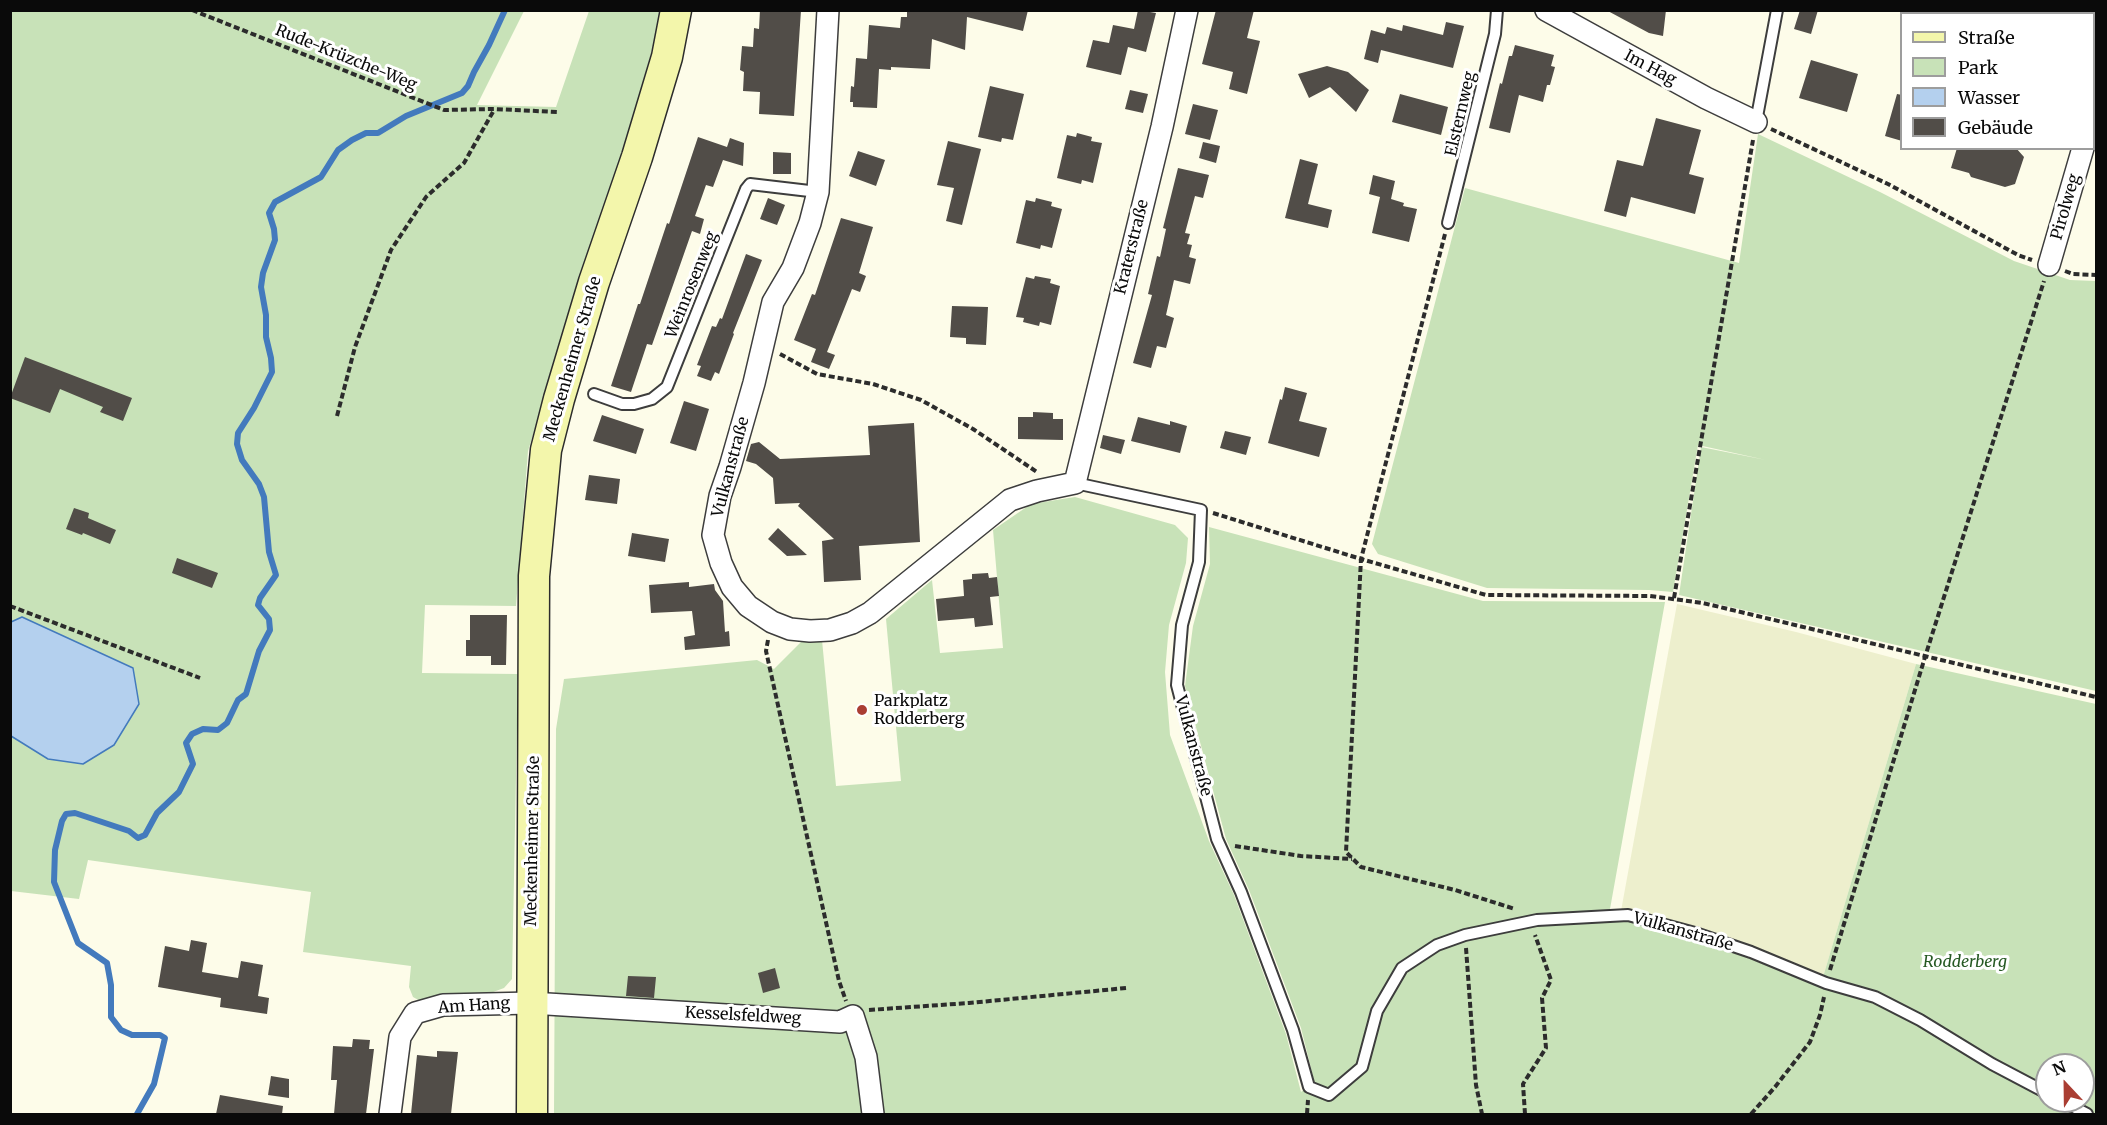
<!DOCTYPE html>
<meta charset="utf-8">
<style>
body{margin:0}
#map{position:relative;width:2107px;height:1125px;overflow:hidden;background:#fdfce9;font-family:Merriweather,serif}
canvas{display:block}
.frame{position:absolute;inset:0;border:12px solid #0a0a0a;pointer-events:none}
.legend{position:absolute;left:1900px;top:12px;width:195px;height:138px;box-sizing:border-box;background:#fff;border:2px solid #9d9d9d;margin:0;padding:8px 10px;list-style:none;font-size:18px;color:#0a0a0a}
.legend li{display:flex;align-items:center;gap:12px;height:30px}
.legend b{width:30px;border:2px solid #9d9d9d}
.north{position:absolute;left:2035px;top:1053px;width:60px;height:60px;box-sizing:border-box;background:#fff;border:2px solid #9d9d9d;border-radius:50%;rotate:338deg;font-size:16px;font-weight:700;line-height:24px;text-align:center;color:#0a0a0a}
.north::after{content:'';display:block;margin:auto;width:21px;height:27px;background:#aa3e33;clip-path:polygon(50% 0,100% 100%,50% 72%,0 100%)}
</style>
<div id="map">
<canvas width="2107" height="1125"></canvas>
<div class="frame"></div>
<ul class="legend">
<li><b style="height:8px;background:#f3f6ab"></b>Straße</li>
<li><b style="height:16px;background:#c8e2b8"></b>Park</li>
<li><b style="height:16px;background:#b4d0ee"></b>Wasser</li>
<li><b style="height:16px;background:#514d48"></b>Gebäude</li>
</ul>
<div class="north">N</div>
</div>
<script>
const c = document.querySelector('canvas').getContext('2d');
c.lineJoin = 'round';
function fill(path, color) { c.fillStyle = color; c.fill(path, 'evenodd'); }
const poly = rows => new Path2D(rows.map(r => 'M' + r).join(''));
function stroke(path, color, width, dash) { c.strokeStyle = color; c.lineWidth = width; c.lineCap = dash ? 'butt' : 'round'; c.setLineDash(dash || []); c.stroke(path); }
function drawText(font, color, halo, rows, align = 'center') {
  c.font = font + ' Merriweather,serif'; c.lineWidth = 6; c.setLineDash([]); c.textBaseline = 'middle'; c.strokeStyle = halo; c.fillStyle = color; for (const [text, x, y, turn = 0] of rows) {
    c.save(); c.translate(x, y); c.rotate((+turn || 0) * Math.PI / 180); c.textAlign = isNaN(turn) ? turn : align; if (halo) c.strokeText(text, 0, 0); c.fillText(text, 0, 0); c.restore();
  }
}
fill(poly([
 [1677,604,1796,632,1916,664,1823,977,1753,947,1695,927,1630,911,1621,911]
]), '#edefcd');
fill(poly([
 [11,11,524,11,477,105,556,107,589,11,663,11,626,142,608,192,528,451,516,606,425,605,422,673,518,674,512,979,504,988,485,995,422,1002,413,997,409,987,411,966,303,952,311,892,88,860,79,899,11,891],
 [1758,134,1880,192,2014,261,2070,280,2096,281,2096,691,1679,595,1701,447,1766,460,1698,445,1673,592,1649,590,1487,588,1378,554,1372,544,1465,188,1739,263],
 [1075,497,1175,525,1188,538,1186,563,1169,625,1165,672,1170,735,1209,841,1234,895,1286,1034,1301,1092,1314,1080,1301,1028,1249,890,1226,839,1185,686,1193,626,1210,564,1209,527,1483,601,1665,602,1610,909,1630,911,1695,927,1753,947,1823,977,1916,664,2096,704,2096,1114,554,1114,556,729,564,679,757,660,774,669,802,641,822,640,836,786,901,781,886,619,932,580,940,653,1003,648,993,530,1031,504],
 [2047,1065,2083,1065,2083,1101,2047,1101]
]), '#c8e2b8');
const water = poly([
 [22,617,133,668,139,704,114,745,83,764,48,759,11,736,11,622,22,617]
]);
fill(water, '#b4d0ee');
stroke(water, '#437abd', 1.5);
stroke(poly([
 [137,1114,154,1084,165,1038,160,1035,132,1035,121,1030,111,1017,111,985,107,963,78,943,54,882,55,850,62,821,66,814,75,813,129,831,138,838,145,835,157,813,179,792,193,764,186,743,192,734,203,729,218,730,227,723,238,700,246,694,259,651,270,630,269,619,258,605,260,598,276,575,269,552,264,497,259,484,242,460,237,444,238,433,254,408,272,372,271,358,266,337,266,315,261,287,263,273,275,240,274,229,269,213,275,202,321,177,338,150,352,140,366,133,378,133,406,116,462,93,468,86,474,72,489,45,505,10]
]), '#437abd', 6);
fill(poly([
 [760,10,801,10,794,116,759,114,760,92,743,91,744,72,740,70,742,46,753,47,754,28,759,29],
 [907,10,1028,10,1023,31,967,17,965,50,932,39,930,69,891,67,891,70,879,69,877,108,853,107,853,102,850,102,851,86,854,87,856,58,867,59,869,25,900,28,901,17,907,17],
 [1138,10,1156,13,1146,52,1128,47,1121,75,1086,67,1093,40,1109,43,1113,25,1134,29],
 [1216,10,1254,10,1247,38,1260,41,1247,94,1229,89,1233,72,1202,64],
 [1606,10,1666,10,1663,36,1649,33],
 [1800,10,1818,10,1811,34,1794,29],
 [1446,22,1464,26,1453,68,1381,50,1378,63,1364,59,1371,30,1385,34,1387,27,1402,31,1403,25,1443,35],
 [1515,45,1554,55,1551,66,1555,67,1550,85,1547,85,1543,102,1519,95,1510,133,1489,128,1500,83,1502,84,1509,56,1512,56],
 [1811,60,1858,74,1847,112,1799,98],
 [1327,66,1348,72,1369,90,1356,112,1330,87,1309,98,1298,74],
 [990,86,1024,94,1013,140,1002,138,1001,142,978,137],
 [1130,90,1148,94,1143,113,1125,109],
 [1400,94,1448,107,1441,135,1392,122],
 [1897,94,1902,95,1902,141,1885,136],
 [1193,104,1218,110,1210,140,1185,134],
 [1656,118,1701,130,1689,174,1704,178,1695,214,1631,197,1626,217,1604,211,1617,160,1643,166],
 [1077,133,1092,137,1091,141,1102,143,1093,183,1082,180,1081,184,1057,178,1067,135,1076,137],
 [698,137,727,147,730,138,744,143,743,166,723,160,713,187,706,185,695,216,704,219,700,234,692,231,652,345,647,344,631,392,611,386,638,304,640,304,667,223,669,224],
 [948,141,981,149,962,225,946,221,954,188,937,185],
 [1203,142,1220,146,1216,163,1199,158],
 [1957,148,2016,148,2024,157,2015,184,2005,187,1971,177,1969,173,1951,168],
 [858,151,885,160,876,186,849,176],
 [773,152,791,153,791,174,773,174],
 [1300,159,1318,164,1308,204,1332,210,1328,228,1285,218],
 [1178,168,1209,175,1203,198,1195,196,1185,233,1190,234,1187,244,1192,245,1189,257,1196,259,1190,284,1174,280,1166,315,1174,318,1166,348,1157,346,1151,368,1133,363,1152,295,1148,294,1157,256,1160,257,1166,229,1163,228],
 [1373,175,1395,181,1391,199,1404,203,1403,206,1417,209,1409,242,1372,233,1380,197,1369,194],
 [768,198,785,205,777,225,760,219],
 [1036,198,1052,202,1051,206,1062,209,1052,248,1041,245,1040,249,1016,243,1026,200,1035,202],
 [841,218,873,227,859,273,866,276,860,292,852,289,827,352,835,355,829,369,811,362,816,349,794,340,812,294,815,295],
 [746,254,762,260,733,333,734,334,719,374,715,372,711,381,697,376,701,366,697,365,712,326,716,327,720,318,722,319],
 [1035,276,1051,279,1050,283,1060,286,1051,325,1040,322,1039,326,1023,322,1024,318,1016,317,1026,277,1034,279],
 [952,306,988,307,986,345,966,344,966,338,950,337],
 [25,357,132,398,123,421,100,412,103,407,60,389,50,413,10,398],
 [1285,387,1307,393,1299,421,1327,428,1319,457,1268,443,1280,399,1282,400],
 [684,401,709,409,696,451,670,443],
 [1033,412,1053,413,1053,419,1063,419,1063,440,1018,439,1018,417,1033,417],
 [602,415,644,429,636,454,593,441],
 [1138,417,1170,425,1170,421,1187,426,1180,453,1131,441],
 [914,423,920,542,859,546,861,580,824,582,822,541,834,539,798,506,800,503,775,504,773,478,756,464,746,461,751,444,759,442,780,459,870,455,868,426],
 [1225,431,1251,437,1246,455,1220,448],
 [1103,435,1125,440,1121,454,1100,448],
 [589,475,620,479,617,504,585,500],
 [74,508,89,513,88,518,116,530,110,544,83,533,82,535,66,529],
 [778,528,807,555,787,556,768,539],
 [632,533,669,539,665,562,628,556],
 [177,558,218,573,212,588,172,573],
 [988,573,989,578,997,577,999,596,990,597,993,625,975,627,974,618,938,621,936,599,964,596,963,580,972,579,972,574],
 [689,582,689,587,714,584,715,590,723,601,725,632,729,631,730,646,685,650,684,637,695,635,692,611,651,613,649,585],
 [470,615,507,615,506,665,491,665,491,656,466,656,466,640,470,640],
 [191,940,207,943,202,972,238,978,241,961,263,965,258,996,269,998,267,1014,220,1007,221,998,158,987,165,946,189,951],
 [775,968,780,988,763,993,758,973],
 [628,976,656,977,654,998,626,996],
 [353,1039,370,1040,369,1049,374,1049,366,1114,334,1114,337,1080,331,1080,333,1046,352,1047],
 [437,1051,458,1052,451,1114,411,1114,417,1055,437,1057],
 [271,1076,289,1079,289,1098,268,1095],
 [220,1095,283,1106,282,1114,216,1114]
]), '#514d48');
const lane = poly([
 [1756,122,1777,10],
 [1448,223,1495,34,1497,10],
 [594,394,622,404,634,404,652,399,667,387,746,189,750,184,818,192],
 [1075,483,1201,510,1199,562,1182,625,1177,685,1217,839,1241,892,1293,1030,1309,1087,1329,1095,1362,1067,1377,1011,1402,968,1437,945,1465,935,1537,920,1628,915,1695,933,1751,952,1826,983,1875,997,1920,1020,1992,1064,2047,1093],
 [2062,1101,2087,1114]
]);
const street = poly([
 [828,10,818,192,810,223,793,268,773,302,754,383,730,467,720,496,713,535,721,563,732,587,748,606,772,622,790,629,810,631,830,630,852,623,870,613,1010,500,1037,491,1075,483,1162,127,1187,10],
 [1546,10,1706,98,1756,122],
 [2094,114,2096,103],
 [2049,265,2083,148],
 [390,1114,400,1037,415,1013,443,1005,531,1003,840,1022,853,1016,866,1057,873,1114]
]);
const secondary = poly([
 [532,1114,534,576,546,450,559,399,594,282,637,157,667,57,676,10]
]);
stroke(lane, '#3d3d3d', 14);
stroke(street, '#3d3d3d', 24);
stroke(secondary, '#2c2c2c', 33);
stroke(poly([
 [192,10,444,110,494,109,557,112],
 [1771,129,1888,184,2018,255,2032,260],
 [1445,234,1361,559,1486,595,1650,596,1703,603,2096,697],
 [2065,271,2073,274,2096,275],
 [780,354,817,374,873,384,921,400,973,429,1037,472],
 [337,416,355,347,391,250,426,197,464,163,494,110],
 [1213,513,1361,559,1346,852,1361,867,1455,890,1515,909],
 [1674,598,1753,140],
 [10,606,200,678],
 [768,640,766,651,839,981,846,1001],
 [1235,846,1301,856,1352,859],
 [1466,948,1476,1085,1482,1114],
 [1830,970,1925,657,2044,281],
 [869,1010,969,1003,1126,988],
 [1307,1114,1308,1100],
 [1525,1114,1523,1084,1546,1048,1542,998,1551,980,1535,935],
 [1751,1114,1775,1087,1810,1042,1820,1015,1824,997]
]), '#2c2c2c', 4, [6, 3]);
stroke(lane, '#fff', 10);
stroke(street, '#fff', 21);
stroke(secondary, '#f3f6ab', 30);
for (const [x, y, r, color] of [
 [862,710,6,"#aa3e33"]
]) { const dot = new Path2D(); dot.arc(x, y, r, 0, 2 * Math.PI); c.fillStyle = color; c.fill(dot); stroke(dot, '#fff', 2); }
drawText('16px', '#0a0a0a', '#fff', [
 ["Rude-Krüzche-Weg",346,58,22],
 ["Im Hag",1650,68,28],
 ["Elsternweg",1461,114,-77],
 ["Pirolweg",2066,207,-74],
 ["Kraterstraße",1132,247,-76],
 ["Weinrosenweg",692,285,-68],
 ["Meckenheimer Straße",573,359,-74],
 ["Vulkanstraße",731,467,-75],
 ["Vulkanstraße",1193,746,75],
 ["Meckenheimer Straße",533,841,-89],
 ["Vulkanstraße",1683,932,16],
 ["Am Hang",474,1006,-4],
 ["Kesselsfeldweg",743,1016,3]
]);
drawText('16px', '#0a0a0a', '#fff', [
 ["Parkplatz",874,701],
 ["Rodderberg",874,719]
], 'left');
drawText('italic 16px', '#265923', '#fff', [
 ["Rodderberg",1965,962]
]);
</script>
